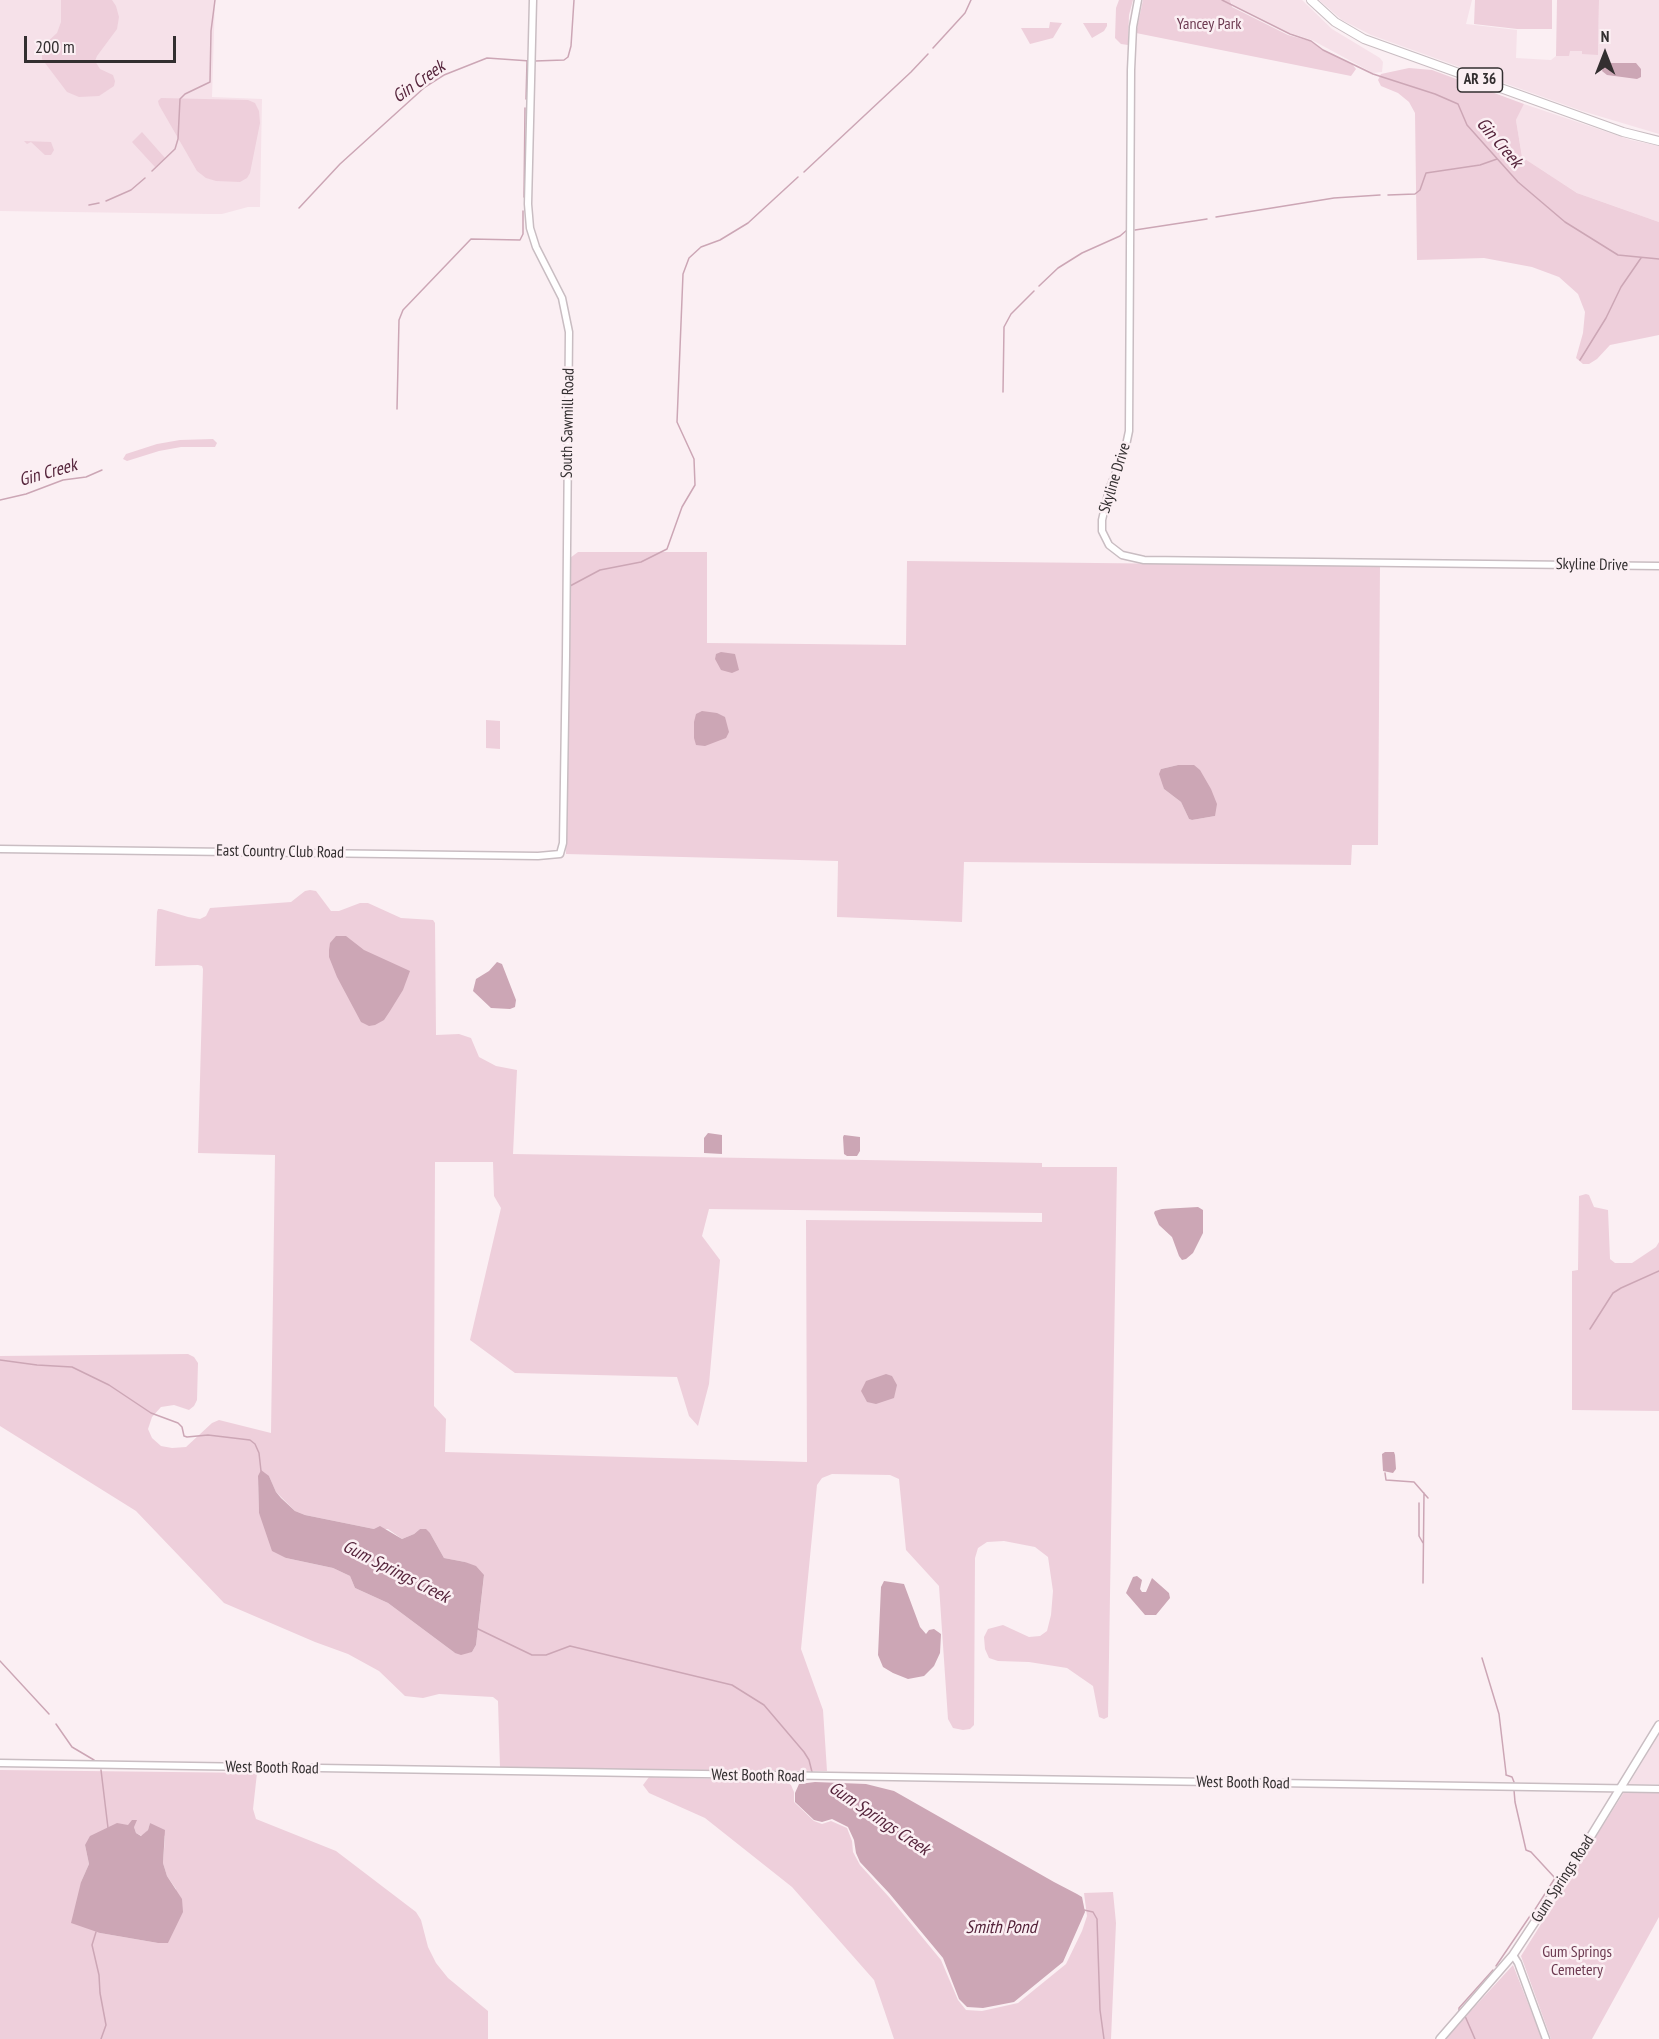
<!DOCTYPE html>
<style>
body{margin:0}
#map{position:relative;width:1659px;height:2039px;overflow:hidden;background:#fbeff3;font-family:"PT Sans Narrow",sans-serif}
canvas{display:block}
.north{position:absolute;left:1575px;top:24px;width:60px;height:60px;-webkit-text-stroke:4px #fbeff3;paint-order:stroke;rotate:0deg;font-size:16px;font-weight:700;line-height:24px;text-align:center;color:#332f30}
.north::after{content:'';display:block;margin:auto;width:21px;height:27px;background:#332f30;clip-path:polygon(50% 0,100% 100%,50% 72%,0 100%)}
.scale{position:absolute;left:24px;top:36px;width:152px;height:27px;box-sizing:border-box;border:3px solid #332f30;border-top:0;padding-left:8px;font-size:18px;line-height:21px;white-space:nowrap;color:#332f30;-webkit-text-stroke:4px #fbeff3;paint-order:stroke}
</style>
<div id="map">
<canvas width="1659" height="2039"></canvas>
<div class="north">N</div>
<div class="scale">200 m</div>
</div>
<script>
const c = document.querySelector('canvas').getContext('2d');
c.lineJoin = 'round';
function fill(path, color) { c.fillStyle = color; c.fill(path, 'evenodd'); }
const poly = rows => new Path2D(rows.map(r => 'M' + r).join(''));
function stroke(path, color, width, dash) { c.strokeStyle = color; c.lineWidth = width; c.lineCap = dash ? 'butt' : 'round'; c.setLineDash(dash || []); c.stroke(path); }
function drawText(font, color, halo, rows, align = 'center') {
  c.font = font + ' "PT Sans Narrow",sans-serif'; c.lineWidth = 5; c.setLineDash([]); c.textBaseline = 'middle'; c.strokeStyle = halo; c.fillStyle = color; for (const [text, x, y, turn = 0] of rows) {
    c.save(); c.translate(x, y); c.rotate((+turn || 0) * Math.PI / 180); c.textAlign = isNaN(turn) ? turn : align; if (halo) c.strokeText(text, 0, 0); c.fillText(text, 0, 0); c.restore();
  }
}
fill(poly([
 [0,0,215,0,212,97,262,99,260,207,248,207,222,214,209,214,0,211],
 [1230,0,1302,0,1332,29,1380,58,1383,62,1382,72,1373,73,1312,40,1290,33,1232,4],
 [1319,0,1472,0,1466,24,1517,30,1516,58,1551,60,1556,56,1569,56,1569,51,1582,51,1582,54,1598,54,1599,0,1659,0,1659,134,1582,111,1371,35,1342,20],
 [1524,104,1631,140,1659,146,1659,222,1577,193,1522,157,1516,120],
 [1659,1733,1659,1784,1629,1784]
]), '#f6e1e9');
fill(poly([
 [61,0,112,0,116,6,119,17,117,29,97,56,95,61,100,69,113,75,115,81,114,86,99,96,79,97,67,92,42,59,42,47,57,33,61,22],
 [1119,0,1133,0,1129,15,1128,45,1121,44,1115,38,1116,8],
 [1143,0,1230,0,1232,7,1288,35,1310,41,1323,50,1352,64,1356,69,1351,76,1136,33],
 [1475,0,1552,0,1552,29,1517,29,1474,24],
 [1557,0,1599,0,1598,55,1582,54,1582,51,1570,51,1569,56,1556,56],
 [1050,22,1062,23,1053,38,1030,44,1021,28,1049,28],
 [1083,23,1107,23,1107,26,1104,31,1092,38],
 [1409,68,1432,70,1524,104,1516,120,1522,157,1577,193,1659,222,1659,335,1610,345,1597,359,1589,364,1583,364,1576,358,1583,333,1585,312,1578,294,1559,277,1532,267,1484,258,1417,260,1415,113,1409,102,1398,93,1381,86,1378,80,1381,74],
 [161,98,248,100,255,103,259,111,260,123,250,173,247,178,240,182,216,181,206,178,197,171,159,105,158,101],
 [142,132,165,158,155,167,132,142],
 [24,141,51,142,54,150,51,155,45,155,31,142,27,144],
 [213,439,217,443,215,447,181,447,159,451,127,461,123,459,126,454,157,444,180,440],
 [578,552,707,552,707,643,906,645,907,561,1380,566,1378,845,1352,845,1351,865,964,862,962,922,837,917,838,861,566,854,570,558],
 [1178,765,1215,816,1192,820,1189,819,1181,802,1164,789,1161,769],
 [486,720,500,721,500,749,486,748],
 [310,890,316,891,331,911,339,911,360,903,368,903,401,918,433,920,435,923,436,1035,459,1034,471,1038,479,1057,496,1066,517,1070,513,1154,1042,1163,1042,1167,1117,1167,1108,1717,1104,1719,1099,1717,1093,1686,1067,1668,1029,1662,998,1661,989,1658,985,1649,984,1637,988,1629,1003,1625,1029,1637,1040,1636,1047,1631,1051,1615,1053,1591,1048,1557,1035,1547,1004,1541,987,1542,978,1548,975,1558,974,1725,970,1729,963,1730,953,1728,948,1719,939,1586,906,1550,899,1479,890,1475,832,1474,822,1478,817,1485,801,1649,823,1710,827,1771,500,1768,498,1701,493,1697,439,1694,423,1698,405,1696,379,1671,348,1654,315,1642,224,1603,136,1511,0,1426,0,1356,188,1354,194,1357,198,1363,197,1400,194,1406,189,1410,174,1405,161,1407,152,1417,148,1429,152,1438,161,1446,172,1448,186,1447,212,1423,219,1420,271,1433,275,1155,198,1153,203,969,202,966,198,965,155,966,157,912,158,909,161,909,188,917,200,919,206,916,210,908,291,902,305,891],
 [435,1162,493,1162,494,1196,501,1208,470,1340,515,1373,677,1377,689,1416,698,1426,709,1384,720,1260,702,1236,709,1209,1042,1213,1042,1222,806,1220,807,1462,445,1452,446,1419,434,1406],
 [258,1476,269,1476,276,1492,295,1511,305,1515,374,1529,388,1529,402,1539,414,1534,420,1529,430,1533,444,1558,465,1562,484,1576,476,1645,472,1652,455,1653,388,1603,355,1588,350,1576,333,1568,286,1558,259,1513],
 [1586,1194,1589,1195,1594,1207,1608,1210,1610,1259,1615,1263,1632,1263,1656,1247,1659,1242,1659,1411,1572,1410,1572,1271,1578,1270,1579,1196],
 [0,1770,257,1773,253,1809,256,1819,336,1851,416,1912,421,1920,428,1947,436,1963,448,1978,488,2011,488,2039,0,2039],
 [150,1823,165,1836,163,1863,167,1876,176,1889,168,1943,158,1943,100,1933,81,1882,89,1864,85,1845,128,1825,134,1827,136,1833,142,1836,148,1830],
 [649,1777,785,1781,791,1785,794,1792,794,1802,814,1821,822,1824,831,1821,847,1828,852,1841,853,1852,860,1865,889,1897,941,1960,958,2000,966,2010,982,2011,1018,2003,1066,1964,1082,1931,1087,1916,1084,1893,1113,1892,1116,1923,1111,2039,894,2039,874,1980,792,1887,705,1818,649,1793,643,1785],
 [1624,1792,1659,1793,1659,1917,1592,2039,1551,2039,1521,1956],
 [1513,1965,1542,2039,1445,2039]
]), '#eecfdb');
fill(poly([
 [1605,63,1636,63,1641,69,1641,77,1637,79,1607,75,1602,71],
 [721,652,735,654,739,670,732,673,721,670,715,659,716,654],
 [702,711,717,713,725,717,729,732,726,738,705,746,696,745,694,738,694,722,696,714],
 [1178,765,1194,765,1200,770,1211,789,1217,804,1215,816,1192,820,1189,819,1181,802,1164,789,1159,774,1161,769],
 [336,936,346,936,364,950,410,971,403,990,390,1011,384,1020,375,1025,369,1026,361,1022,337,977,329,957,329,950,330,943],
 [497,962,502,964,516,1000,515,1007,510,1009,491,1008,473,991,476,979,489,971],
 [708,1133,722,1135,722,1154,704,1153,704,1138],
 [844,1135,860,1137,860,1151,857,1156,847,1156,844,1154,843,1137],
 [1198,1207,1203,1210,1203,1233,1193,1253,1186,1259,1182,1260,1179,1256,1172,1237,1159,1225,1154,1213,1155,1211,1162,1209],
 [886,1374,892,1376,897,1385,894,1398,876,1404,867,1402,861,1391,866,1381],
 [1385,1452,1394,1452,1395,1455,1396,1469,1393,1473,1383,1471,1382,1454],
 [261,1470,269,1476,276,1492,281,1498,295,1511,305,1515,374,1529,380,1526,402,1539,414,1534,420,1529,426,1529,430,1533,444,1558,465,1562,476,1566,484,1575,476,1645,472,1652,461,1655,455,1653,388,1603,355,1588,350,1576,333,1568,286,1558,272,1551,259,1513,258,1476],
 [1137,1576,1142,1580,1140,1589,1142,1592,1146,1592,1152,1578,1169,1593,1170,1598,1156,1615,1145,1615,1126,1593,1133,1577],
 [884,1581,904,1584,920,1627,926,1634,929,1630,934,1629,941,1634,940,1653,934,1666,924,1676,908,1679,893,1673,883,1667,878,1655,881,1587],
 [815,1782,866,1784,894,1791,1054,1882,1077,1894,1082,1897,1085,1912,1063,1962,1014,2002,983,2008,967,2007,959,1999,943,1958,889,1893,860,1862,856,1853,854,1840,848,1827,832,1819,822,1822,814,1820,795,1802,795,1793,799,1784],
 [132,1820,137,1820,134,1827,136,1833,141,1836,148,1830,150,1823,165,1830,163,1863,167,1876,182,1899,183,1912,168,1943,158,1943,100,1933,71,1923,81,1882,89,1864,85,1845,90,1836,117,1823,128,1825]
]), '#cca6b5');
stroke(poly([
 [1222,0,1290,34,1311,41,1323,50,1373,74,1435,94,1458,104,1467,125,1518,182,1565,222,1618,255,1659,259],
 [933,48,965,13,971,0],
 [535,61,564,60,568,57,571,46,574,0],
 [526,99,527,61],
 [152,171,175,149,178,139,180,99,185,94,210,82,211,31,215,0],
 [804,172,911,72,928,54],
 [1388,195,1415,194,1420,190,1426,173,1480,165,1497,159],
 [524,197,525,108],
 [106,201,131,190,145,178],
 [89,205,99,203],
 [299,208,340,164,425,87,444,75,487,58,530,61],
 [1216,217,1334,198,1380,195],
 [1135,230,1207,219],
 [1039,286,1058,268,1082,253,1120,236,1127,230],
 [1580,360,1606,318,1621,287,1641,258],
 [1003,392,1004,327,1011,314,1034,291],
 [397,409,399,320,403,310,471,239,520,240,523,234,523,211],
 [0,500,26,494,63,480,86,477,102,470],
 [570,586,600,570,641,562,667,549,682,507,695,485,694,459,677,422,683,274,689,258,701,247,720,240,748,223,798,177],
 [1590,1329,1613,1293,1621,1288,1659,1271],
 [0,1360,37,1365,72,1367,109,1385,151,1413,178,1423,182,1427,184,1436,187,1437,208,1435,250,1440,255,1444,259,1453,261,1471],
 [1385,1473,1386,1480,1414,1482,1428,1498],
 [1419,1503,1419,1536,1423,1543],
 [1423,1583,1424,1493],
 [476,1628,532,1655,546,1655,570,1646,732,1685,764,1705,804,1752,809,1760,812,1772],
 [1482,1658,1499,1714,1506,1773,1506,1775,1512,1777,1514,1782],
 [0,1661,49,1714],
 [56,1724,72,1747,94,1760],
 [101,1770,108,1828],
 [1514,1790,1515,1802,1526,1850,1531,1852,1555,1878,1534,1911],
 [1084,1910,1093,1912,1097,1919,1100,2010,1104,2039],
 [96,1932,92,1945,99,1975,100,1993,106,2025,101,2039],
 [1496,1966,1530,1916],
 [1459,2011,1459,2008,1493,1970],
 [1465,2016,1475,2039]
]), '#cca6b5', 1.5);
const tertiary = poly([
 [1138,0,1133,27,1131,70,1129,431,1125,450,1109,490,1102,520,1102,531,1109,545,1122,555,1144,560,1659,566],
 [0,849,538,856,560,854,563,843,566,656,569,332,562,298,536,247,530,228,528,204,533,0],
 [0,1763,1659,1789],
 [1513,1955,1518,1963,1546,2039]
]);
const secondary = poly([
 [1440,2039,1513,1955,1583,1849,1659,1725]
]);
const primary = poly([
 [1311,0,1335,22,1364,39,1623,132,1659,141]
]);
stroke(tertiary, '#c9bdc2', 9);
stroke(secondary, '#c9bdc2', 10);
stroke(primary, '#c9bdc2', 10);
stroke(tertiary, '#fff', 6);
stroke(secondary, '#fff', 7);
stroke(primary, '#fff', 8);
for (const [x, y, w] of [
 [1480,80,45]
]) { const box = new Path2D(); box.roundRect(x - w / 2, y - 12, w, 24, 4.5); c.fillStyle = '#fbeff3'; c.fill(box); stroke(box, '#332f30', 1.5); }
drawText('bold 15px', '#332f30', null, [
 ["AR 36",1480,80]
]);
drawText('16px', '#6d3a51', '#fbeff3', [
 ["Yancey Park",1209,24],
 ["Gum Springs",1577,1952],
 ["Cemetery",1577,1970]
]);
drawText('16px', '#332f30', '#fbeff3', [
 ["South Sawmill Road",568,423,-89],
 ["Skyline Drive",1115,478,-73],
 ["Skyline Drive",1592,565,1],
 ["East Country Club Road",280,852,1],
 ["West Booth Road",272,1768,1],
 ["West Booth Road",758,1776,1],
 ["West Booth Road",1243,1783,1],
 ["Gum Springs Road",1563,1879,-57]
]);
drawText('italic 18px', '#56253c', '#fbeff3', [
 ["Gin Creek",419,82,-35],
 ["Gin Creek",1499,143,49],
 ["Gin Creek",48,473,-16],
 ["Gum Springs Creek",396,1572,27],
 ["Gum Springs Creek",879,1819,34],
 ["Smith Pond",1001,1928]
]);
</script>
